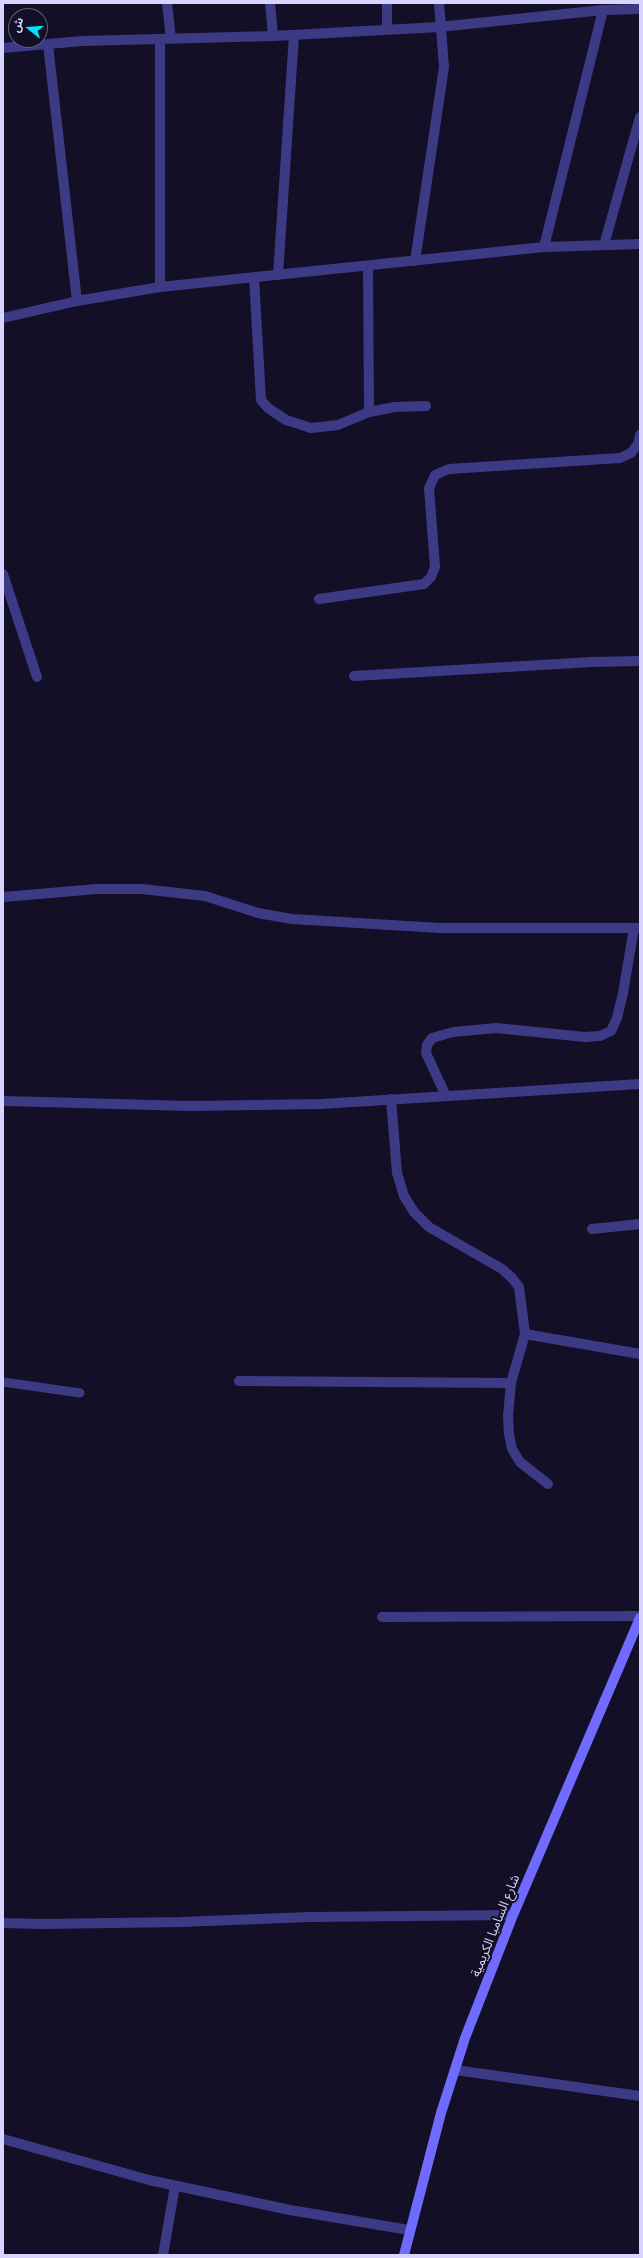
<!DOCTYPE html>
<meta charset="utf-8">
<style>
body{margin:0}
#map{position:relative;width:643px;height:2258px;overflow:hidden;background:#130f26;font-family:"DM Sans","Noto Sans Arabic",sans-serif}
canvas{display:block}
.frame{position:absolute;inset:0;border:4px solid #d9d4ff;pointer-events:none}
.north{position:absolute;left:8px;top:8px;width:40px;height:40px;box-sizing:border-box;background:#130f26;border:1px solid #625e7d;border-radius:50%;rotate:287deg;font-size:11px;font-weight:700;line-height:16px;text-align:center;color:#d9d4ff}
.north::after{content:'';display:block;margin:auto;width:14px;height:18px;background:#00e5ff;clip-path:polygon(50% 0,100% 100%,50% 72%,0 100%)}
</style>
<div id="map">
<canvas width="643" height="2258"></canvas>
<div class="frame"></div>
<div class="north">ش</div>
</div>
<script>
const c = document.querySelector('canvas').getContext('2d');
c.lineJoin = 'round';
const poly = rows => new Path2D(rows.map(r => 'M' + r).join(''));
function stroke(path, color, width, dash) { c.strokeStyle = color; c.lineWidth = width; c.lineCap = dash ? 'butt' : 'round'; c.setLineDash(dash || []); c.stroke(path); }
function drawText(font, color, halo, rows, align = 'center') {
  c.font = font + ' "DM Sans","Noto Sans Arabic",sans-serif'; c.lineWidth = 4; c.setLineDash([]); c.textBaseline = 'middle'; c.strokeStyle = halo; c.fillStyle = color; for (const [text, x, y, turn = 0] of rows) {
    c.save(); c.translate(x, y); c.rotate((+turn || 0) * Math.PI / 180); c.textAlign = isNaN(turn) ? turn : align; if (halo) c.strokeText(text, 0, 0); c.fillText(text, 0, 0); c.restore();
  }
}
stroke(poly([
 [3,1382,80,1393]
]), '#3d3a85', 9);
stroke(poly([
 [167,3,171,39],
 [270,3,273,36],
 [387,3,387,30],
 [48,44,77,301],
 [3,48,82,41,273,36,439,27,603,10,640,9],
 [604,245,640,117],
 [544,247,603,10],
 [415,261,444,67,439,3],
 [368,266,369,412],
 [278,275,294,35],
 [254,277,261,400,268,408,286,420,311,428,338,425,369,412,395,407,426,406],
 [160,287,160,39],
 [3,318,77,301,160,287,544,247,640,244],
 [3,574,37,677],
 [319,599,424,584,431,577,435,567,429,488,435,475,449,469,620,458,631,453,638,444,640,435],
 [354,676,592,662,640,661],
 [3,897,97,889,142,889,205,896,258,913,292,919,440,928,640,928],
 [446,1096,426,1053,427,1045,432,1038,453,1032,496,1028,585,1037,600,1036,611,1031,617,1018,623,993,634,928],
 [391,1099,397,1173,404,1196,414,1212,429,1227,502,1269,512,1278,519,1287,525,1334,511,1383,508,1416,509,1434,512,1449,520,1462,548,1484],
 [3,1101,191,1106,321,1104,640,1084],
 [592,1229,640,1224],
 [525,1334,640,1354],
 [239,1381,511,1383],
 [382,1617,640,1616],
 [3,1923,42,1924,181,1922,310,1917,513,1915],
 [455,2070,640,2096],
 [3,2139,149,2180,290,2210,409,2230],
 [163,2255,175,2186]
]), '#3d3a85', 10);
stroke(poly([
 [404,2255,441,2113,465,2038,513,1915,640,1618]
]), '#6f6bff', 10);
drawText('13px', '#d9d4ff', '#130f26', [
 ["شارع السامبا الكريمية",496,1926,-68]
]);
</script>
